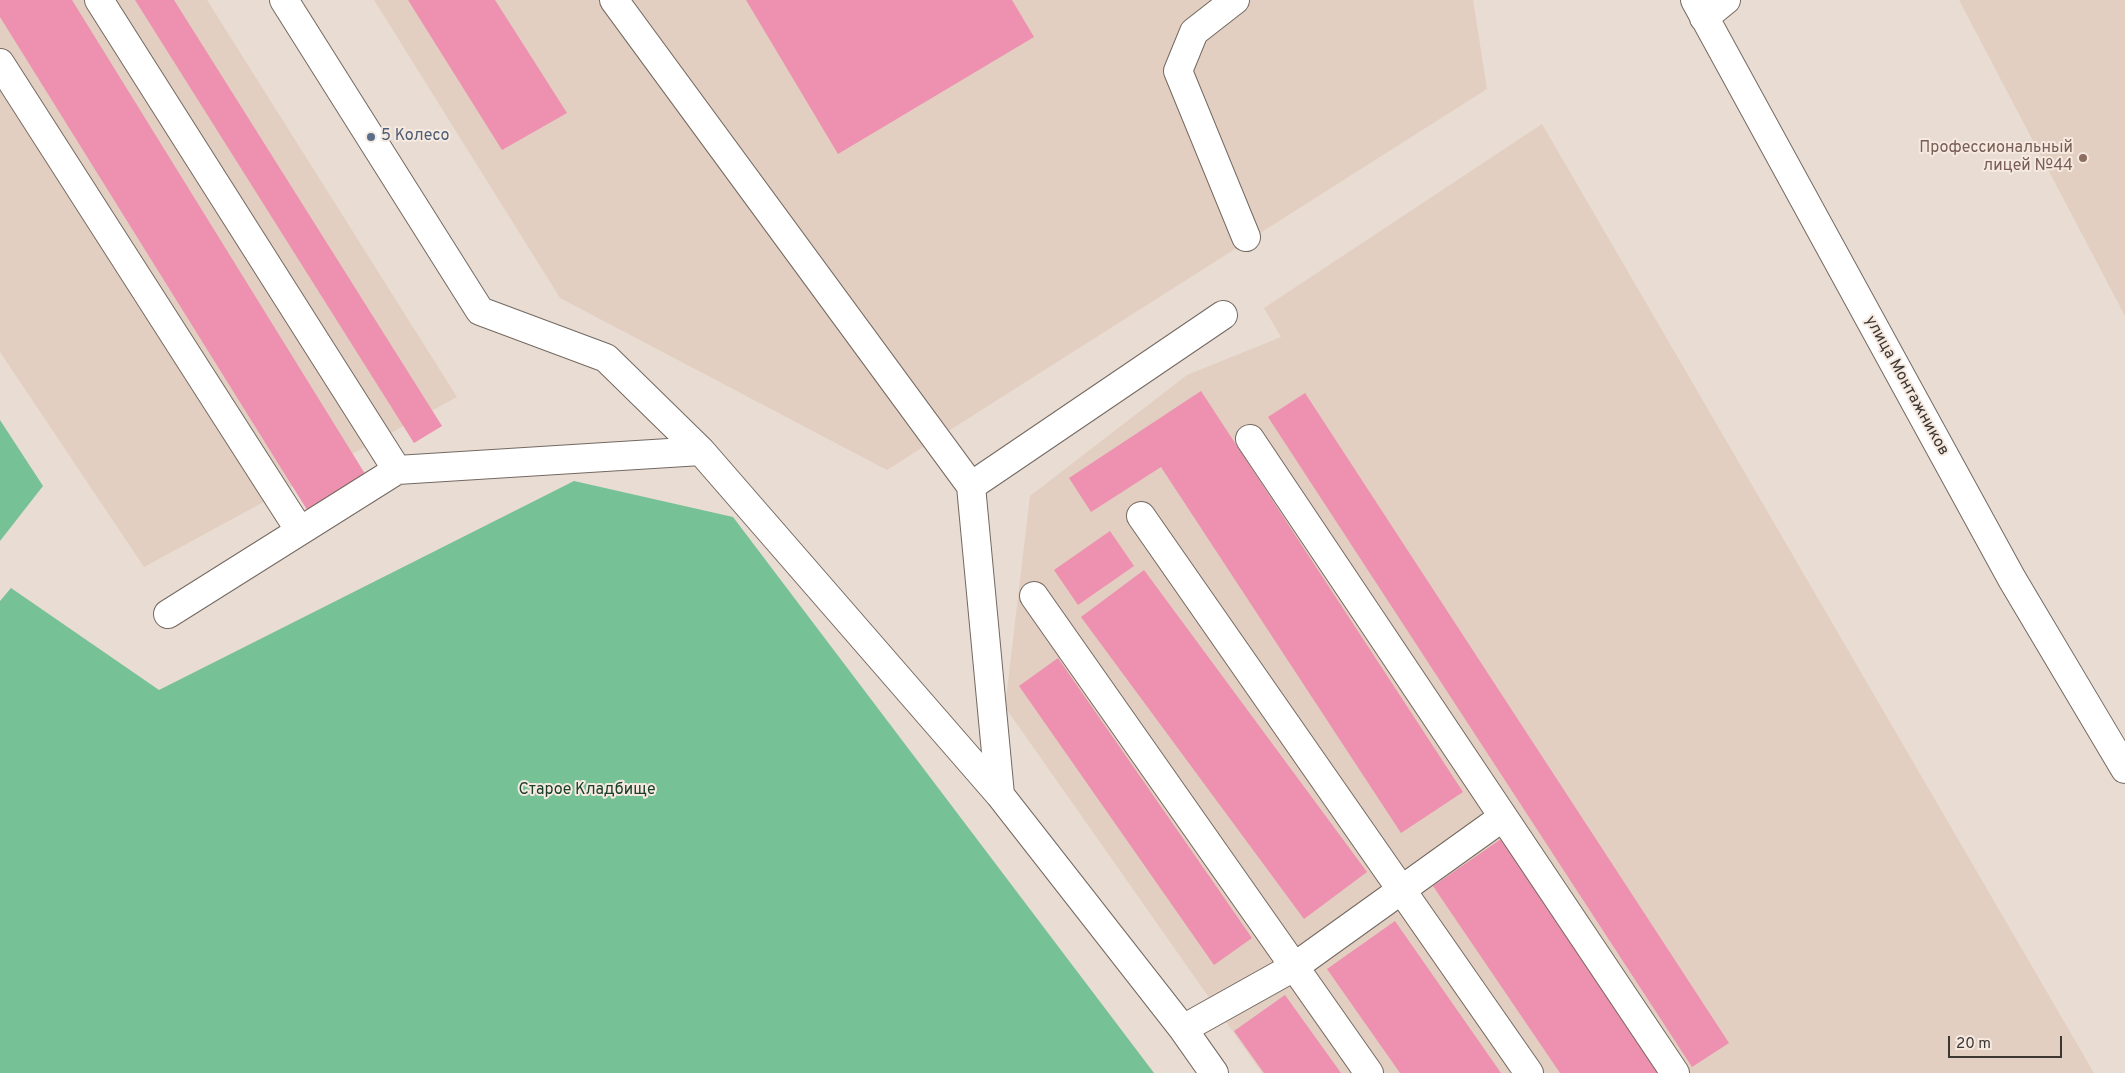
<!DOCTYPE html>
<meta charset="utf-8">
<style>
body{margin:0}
#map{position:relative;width:2125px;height:1073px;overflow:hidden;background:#e9dcd3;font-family:Overpass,sans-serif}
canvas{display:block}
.scale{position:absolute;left:1948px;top:1036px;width:114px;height:22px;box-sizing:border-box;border:2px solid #3c3733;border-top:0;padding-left:6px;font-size:15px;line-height:18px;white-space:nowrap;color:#3c3733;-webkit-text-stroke:4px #f6e9e0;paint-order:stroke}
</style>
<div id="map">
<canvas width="2125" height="1073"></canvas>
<div class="scale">20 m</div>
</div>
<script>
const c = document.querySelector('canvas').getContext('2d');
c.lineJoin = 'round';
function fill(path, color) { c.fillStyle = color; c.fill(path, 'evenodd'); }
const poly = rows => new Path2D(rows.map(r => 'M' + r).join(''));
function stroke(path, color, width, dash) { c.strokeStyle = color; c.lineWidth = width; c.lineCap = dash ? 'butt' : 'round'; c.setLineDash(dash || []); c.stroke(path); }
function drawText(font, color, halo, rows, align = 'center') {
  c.font = font + ' Overpass,sans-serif'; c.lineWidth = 4; c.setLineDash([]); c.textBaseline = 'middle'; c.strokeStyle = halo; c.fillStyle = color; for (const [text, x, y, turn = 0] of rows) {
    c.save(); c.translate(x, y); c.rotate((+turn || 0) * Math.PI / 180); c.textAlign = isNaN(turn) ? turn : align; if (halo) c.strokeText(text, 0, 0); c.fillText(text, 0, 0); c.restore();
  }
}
fill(poly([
 [0,0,207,0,457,397,144,567,0,352],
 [374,0,1473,0,1487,89,887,470,560,298],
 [1959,0,2125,0,2125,316],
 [1542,124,2094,1073,1262,1073,1005,707,1030,496,1187,375,1281,337,1264,308]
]), '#e2cfc1');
fill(poly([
 [0,420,43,486,0,541],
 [574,481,733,517,1154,1073,0,1073,0,601,11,588,159,690]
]), '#77c197');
fill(poly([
 [0,0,72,0,367,477,309,513,0,17],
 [135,0,174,0,442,426,414,443],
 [408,0,495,0,567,113,502,150],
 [746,0,1012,0,1034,37,838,154],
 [1201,391,1463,792,1401,833,1161,467,1091,512,1069,478],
 [1305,393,1729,1043,1692,1067,1268,417],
 [1110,531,1134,566,1078,605,1054,570],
 [1144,570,1367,872,1304,919,1081,617],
 [1058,658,1252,938,1214,965,1019,686],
 [1501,839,1661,1073,1560,1073,1433,886],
 [1395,921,1501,1073,1400,1073,1327,969],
 [1285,995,1341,1073,1264,1073,1234,1031]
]), '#ee90af');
const minor = poly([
 [99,0,397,470],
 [284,0,480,311,606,358,701,451,1000,795,1183,1029,1214,1073],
 [614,0,971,486],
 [1235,0,1194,32,1178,71,1246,237],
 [1695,0,2012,579,2125,769],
 [1704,18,1726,0],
 [0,63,300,531],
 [1250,439,1675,1073],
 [1141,516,1529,1073],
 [1034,596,1369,1073],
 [168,614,397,470,701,451],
 [1000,795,971,486,1223,315],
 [1183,1029,1294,967,1503,817]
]);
stroke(minor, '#746961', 30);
stroke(minor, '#fff', 28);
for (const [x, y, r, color] of [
 [371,137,5,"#5c6f8a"],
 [2083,158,5,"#8d6e63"]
]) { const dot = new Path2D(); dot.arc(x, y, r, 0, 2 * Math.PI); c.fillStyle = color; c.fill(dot); stroke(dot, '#f6e9e0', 2); }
drawText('16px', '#4e5e75', '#f6e9e0', [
 ["5 Колесо",381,137]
], 'left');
drawText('16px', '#785e54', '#f6e9e0', [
 ["Профессиональный",2073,149],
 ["лицей №44",2073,167]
], 'right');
drawText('16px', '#3c3733', '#f6e9e0', [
 ["улица Монтажников",1906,386,61]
]);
drawText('16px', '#18402b', '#f6e9e0', [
 ["Старое Кладбище",587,791]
]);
</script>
